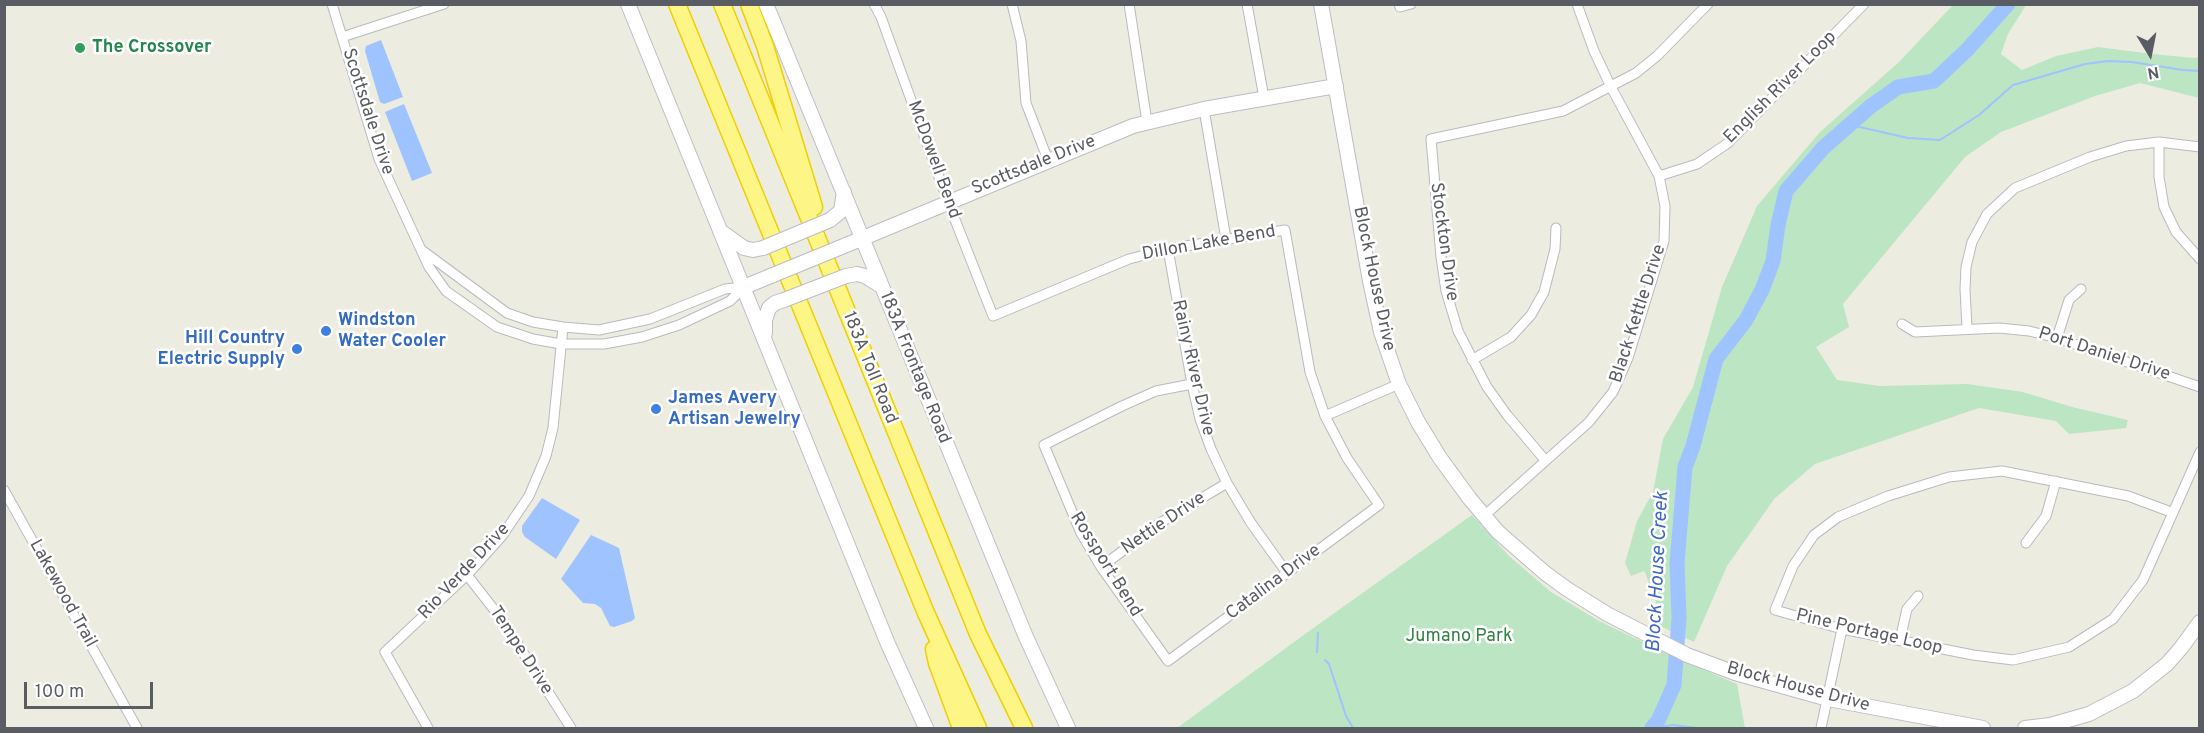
<!DOCTYPE html>
<style>
body{margin:0}
#map{position:relative;width:2204px;height:733px;overflow:hidden;background:#edece1;font-family:Overpass,sans-serif}
canvas{display:block}
.frame{position:absolute;inset:0;border:6px solid #595c62;pointer-events:none}
.north{position:absolute;left:2120px;top:24px;width:60px;height:60px;-webkit-text-stroke:4px #fff;paint-order:stroke;rotate:170deg;font-size:16px;font-weight:700;line-height:24px;text-align:center;color:#595c62}
.north::after{content:'';display:block;margin:auto;width:21px;height:27px;background:#595c62;clip-path:polygon(50% 0,100% 100%,50% 72%,0 100%)}
.scale{position:absolute;left:24px;top:682px;width:129px;height:27px;box-sizing:border-box;border:3px solid #595c62;border-top:0;padding-left:8px;font-size:18px;line-height:21px;white-space:nowrap;color:#595c62;-webkit-text-stroke:4px #fff;paint-order:stroke}
</style>
<div id="map">
<canvas width="2204" height="733"></canvas>
<div class="frame"></div>
<div class="north">N</div>
<div class="scale">100 m</div>
</div>
<script>
const c = document.querySelector('canvas').getContext('2d');
c.lineJoin = 'round';
function fill(path, color) { c.fillStyle = color; c.fill(path, 'evenodd'); }
const poly = rows => new Path2D(rows.map(r => 'M' + r).join(''));
function stroke(path, color, width, dash) { c.strokeStyle = color; c.lineWidth = width; c.lineCap = dash ? 'butt' : 'round'; c.setLineDash(dash || []); c.stroke(path); }
function drawText(font, color, halo, rows, align = 'center') {
  c.font = font + ' Overpass,sans-serif'; c.lineWidth = 5; c.setLineDash([]); c.textBaseline = 'middle'; c.strokeStyle = halo; c.fillStyle = color; for (const [text, x, y, turn = 0] of rows) {
    c.save(); c.translate(x, y); c.rotate((+turn || 0) * Math.PI / 180); c.textAlign = isNaN(turn) ? turn : align; if (halo) c.strokeText(text, 0, 0); c.fillText(text, 0, 0); c.restore();
  }
}
fill(poly([
 [1953,5,2026,5,2008,34,2001,54,2022,70,2056,56,2098,47,2152,54,2194,58,2199,57,2199,98,2140,83,2095,96,2001,132,1965,157,1843,304,1849,327,1816,347,1837,380,1880,386,1967,384,2023,392,2072,407,2128,420,2126,428,2069,434,2056,421,1979,408,1815,464,1775,498,1727,566,1694,642,1656,624,1656,602,1646,575,1644,571,1631,576,1625,563,1637,521,1653,492,1663,439,1693,387,1722,287,1757,206,1820,132,1899,62],
 [1472,515,1509,556,1551,592,1599,621,1687,663,1737,684,1745,728,1177,728,1305,634]
]), '#bce5c4');
fill(poly([
 [381,40,403,97,384,104,380,102,365,51,366,46],
 [404,104,432,173,412,181,385,112],
 [542,498,580,520,556,559,525,537,522,532,522,526],
 [591,535,619,548,635,618,632,621,614,627,610,626,601,608,595,604,583,603,561,579]
]), '#9fc3ff');
stroke(poly([
 [1851,125,1908,138,1940,140,1979,115,2013,85,2085,64,2108,61,2132,62,2183,70,2200,71],
 [1317,652,1318,633],
 [1325,660,1329,664,1346,716,1353,728],
 [1655,728,1673,725,1697,728]
]), '#9fc3ff', 2);
stroke(poly([
 [1652,728,1658,721,1674,685,1679,618,1677,564,1685,467,1693,446,1716,359,1746,320,1762,290,1773,261,1778,225,1786,191,1823,148,1871,106,1898,87,1934,81,1967,50,2008,4]
]), '#9fc3ff', 15);
const street = poly([
 [332,4,379,159,429,267,446,291,497,327,533,339,561,344,604,344,642,337,679,325,730,301,744,287],
 [874,4,881,17,948,202,993,316,1129,259,1168,249,1285,230,1310,372,1325,416,1347,458,1379,505,1168,661,1101,567,1081,533,1044,445,1122,406,1156,391,1192,384],
 [1012,4,1021,41,1026,103,1048,160],
 [1129,4,1147,122],
 [1247,4,1264,98],
 [1399,4,1400,7,1411,4],
 [342,37,444,4],
 [1204,109,1226,239],
 [2159,142,2159,177,2164,207,2176,232,2200,259],
 [1659,176,1697,164,1728,143,1864,4],
 [1168,249,1192,384,1200,419,1211,449,1227,483,1251,523,1287,573],
 [423,251,507,313,533,322,563,327,599,330,650,319,725,289,744,287],
 [1902,324,1915,332,1999,328,2029,331,2057,338,2200,387],
 [1967,328,1965,289,1966,267,1972,242,1987,214,2015,188,2090,157,2126,146,2159,142,2200,147],
 [2057,338,2069,300,2081,289],
 [1472,360,1511,337,1531,315,1544,292,1555,249,1556,228],
 [1325,416,1399,384],
 [1545,460,1507,415,1487,387,1458,331,1446,291,1441,257,1431,139,1563,111,1636,73,1657,56,1708,4],
 [4,490,137,728],
 [2171,512,2128,496,2002,471,1949,477,1888,496,1838,517,1814,535,1793,566,1775,610,1842,629,1973,655,2013,660,2069,647,2113,619,2143,580,2200,452],
 [1484,516,1589,422,1613,392,1628,358,1664,241,1665,206,1659,176,1611,87,1594,51,1577,4],
 [2026,543,2046,516,2056,481],
 [1101,567,1160,523,1227,483],
 [467,575,503,621,571,728],
 [1900,640,1907,609,1918,596],
 [428,728,385,652,467,575,502,536,529,496,546,456,553,428,563,327],
 [1821,728,1842,629]
]);
const secondary = poly([
 [628,4,888,644,926,728],
 [766,4,1026,637,1068,728],
 [1321,4,1370,281,1381,332,1399,384,1418,422,1440,458,1470,499,1498,532,1545,573,1567,589,1607,614,1687,655,1735,673,1828,699,1983,728],
 [830,220,841,211,844,192],
 [723,233,744,248,753,250,763,248],
 [839,248,1133,126,1204,109,1336,86],
 [846,276,857,274,865,276,881,286],
 [744,287,773,275],
 [765,333,765,320,769,308,775,303,784,300],
 [2025,728,2050,725,2089,714,2133,691,2167,664,2181,648,2200,622]
]);
const highway = poly([
 [677,4,926,613,978,728],
 [722,4,978,634,1024,728],
 [749,4,765,46,814,207],
 [934,649,937,663,961,728]
]);
stroke(street, '#b9bac0', 11);
stroke(secondary, '#bcbdc5', 16);
stroke(highway, '#eecf00', 19);
stroke(street, '#fff', 9);
stroke(secondary, '#fff', 14);
stroke(highway, '#fef587', 16);
const secondaryBridge = poly([
 [763,248,830,220],
 [773,275,839,248],
 [784,300,846,276]
]);
stroke(secondaryBridge, '#bcbdc5', 16, []);
stroke(secondaryBridge, '#fff', 14);
for (const [x, y, r, color] of [
 [80,48,6,"#2e9e5b"],
 [326,331,6,"#3f7fe0"],
 [297,349,6,"#3f7fe0"],
 [656,409,6,"#3f7fe0"]
]) { const dot = new Path2D(); dot.arc(x, y, r, 0, 2 * Math.PI); c.fillStyle = color; c.fill(dot); stroke(dot, '#fff', 2); }
drawText('bold 18px', '#27864d', '#fff', [
 ["The Crossover",92,48]
], 'left');
drawText('18px', '#595c62', '#fff', [
 ["English River Loop",1781,88,-45],
 ["Scottsdale Drive",367,112,72],
 ["McDowell Bend",933,160,70],
 ["Scottsdale Drive",1034,166,-22],
 ["Stockton Drive",1443,242,82],
 ["Dillon Lake Bend",1209,244,-10],
 ["Block House Drive",1373,279,78],
 ["Black Kettle Drive",1639,314,-72],
 ["Port Daniel Drive",2104,355,18],
 ["183A Toll Road",869,368,68],
 ["183A Frontage Road",914,368,68],
 ["Rainy River Drive",1192,368,77],
 ["Nettie Drive",1164,524,-34],
 ["Rossport Bend",1105,565,58],
 ["Rio Verde Drive",465,572,-47],
 ["Catalina Drive",1274,583,-37],
 ["Lakewood Trail",62,594,61],
 ["Pine Portage Loop",1869,633,13],
 ["Tempe Drive",520,651,57],
 ["Block House Drive",1798,688,15]
]);
drawText('bold 18px', '#366cbe', '#fff', [
 ["Windston",338,321],
 ["Water Cooler",338,342],
 ["Hill Country",285,339,"right"],
 ["Electric Supply",285,360,"right"],
 ["James Avery",668,399],
 ["Artisan Jewelry",668,420]
], 'left');
drawText('18px', '#328144', '#fff', [
 ["Jumano Park",1459,637]
]);
drawText('italic 20px', '#4068c4', '#fff', [
 ["Block House Creek",1659,572,-87]
]);
</script>
